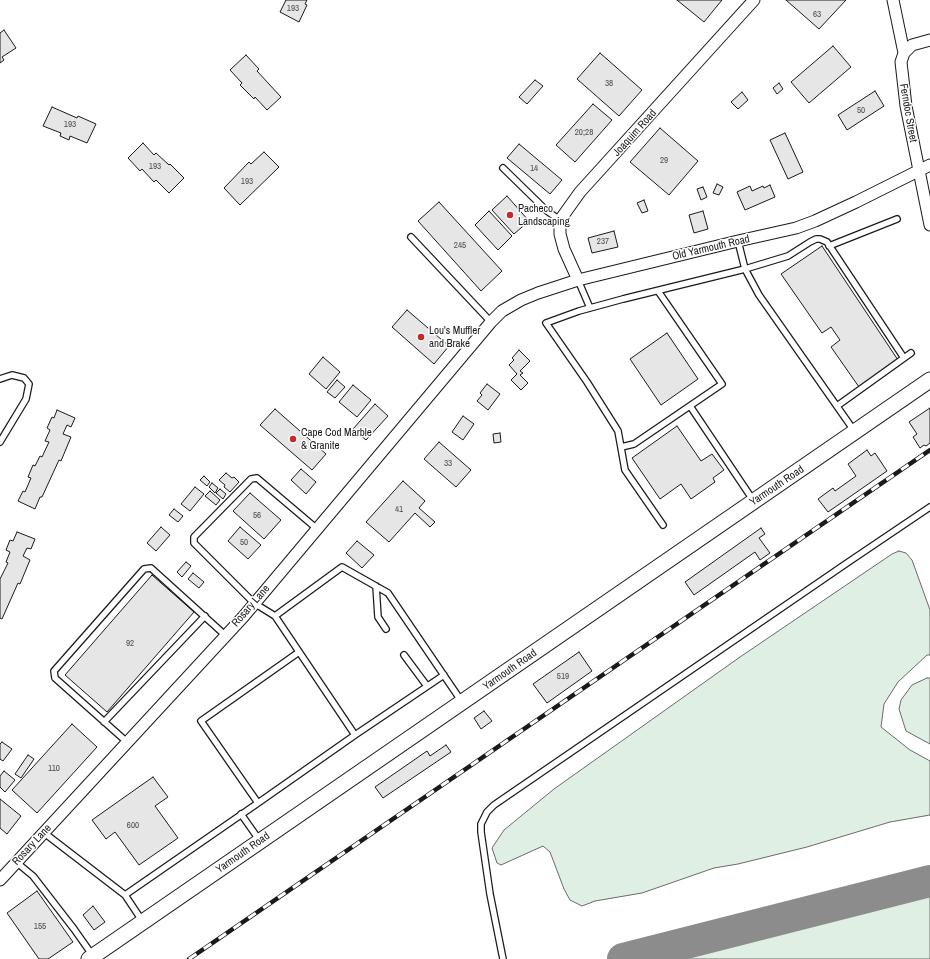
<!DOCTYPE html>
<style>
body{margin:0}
canvas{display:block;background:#fff}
</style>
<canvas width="930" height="959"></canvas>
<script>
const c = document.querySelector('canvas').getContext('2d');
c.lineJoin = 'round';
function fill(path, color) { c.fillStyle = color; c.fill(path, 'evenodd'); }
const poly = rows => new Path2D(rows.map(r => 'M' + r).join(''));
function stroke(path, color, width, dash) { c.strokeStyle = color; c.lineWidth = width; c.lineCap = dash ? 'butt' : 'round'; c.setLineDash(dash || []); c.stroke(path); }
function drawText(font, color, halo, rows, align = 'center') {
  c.font = font + ' "Archivo Narrow",sans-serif'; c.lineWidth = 3; c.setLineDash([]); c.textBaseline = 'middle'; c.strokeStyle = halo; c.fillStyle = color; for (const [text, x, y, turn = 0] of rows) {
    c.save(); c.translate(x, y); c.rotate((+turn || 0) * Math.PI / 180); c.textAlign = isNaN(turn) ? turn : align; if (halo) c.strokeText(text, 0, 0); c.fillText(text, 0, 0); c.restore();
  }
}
const green = poly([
 [899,551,906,553,912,560,930,610,930,655,927,655,898,682,884,704,881,727,910,750,930,761,930,815,890,822,807,847,738,864,714,868,642,893,595,901,582,906,570,900,564,889,550,852,543,846,501,865,497,863,492,848,504,830,554,789,740,657,892,554,899,551],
 [927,678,930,678,930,744,906,731,899,709,901,700,912,685,927,678],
 [930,892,930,959,667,959,798,927,930,892]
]);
fill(green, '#e0efe3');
stroke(green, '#6a6a6a', 1);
stroke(poly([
 [623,959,930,881]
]), '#8c8c8c', 32);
const building = poly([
 [286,0,307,0,305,4,307,5,299,22,280,12,286,0],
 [677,0,722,0,704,22,677,0],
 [786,0,846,0,819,29,786,0],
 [4,30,16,48,2,57,4,60,0,63,0,33,4,30],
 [833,46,851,67,809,103,791,82,833,46],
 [600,53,642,90,619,116,577,79,600,53],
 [246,55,259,69,257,71,281,97,267,110,255,97,254,99,240,85,242,83,230,70,246,55],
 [535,80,543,86,527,104,519,97,535,80],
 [779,83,783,89,777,94,773,88,779,83],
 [875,91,884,106,847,130,838,115,875,91],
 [742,92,748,100,738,109,731,102,742,92],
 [593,104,612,120,575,162,556,145,593,104],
 [52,107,77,118,78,116,96,124,87,143,70,136,69,140,60,136,61,133,43,126,52,107],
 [660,128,698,161,669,195,630,162,660,128],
 [785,133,803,172,788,179,770,140,785,133],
 [143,143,154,155,156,153,169,165,170,164,184,178,169,193,156,180,154,182,142,169,140,171,128,158,143,143],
 [519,144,562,180,550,194,507,158,519,144],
 [264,152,279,167,240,205,224,188,249,162,251,164,264,152],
 [717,184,723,187,719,195,713,193,717,184],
 [770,185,775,197,745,210,737,192,750,186,752,191,763,186,764,188,770,185],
 [703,187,707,197,701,200,697,189,703,187],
 [507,196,529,221,514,234,492,210,507,196],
 [644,200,648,211,642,213,637,203,644,200],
 [439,202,502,271,481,291,418,221,439,202],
 [489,211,512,236,498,250,475,225,489,211],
 [703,211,708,229,694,233,689,215,703,211],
 [614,231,618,247,592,253,588,238,614,231],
 [822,246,898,360,859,387,831,347,840,340,831,327,822,333,781,274,822,246],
 [407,310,449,346,434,364,392,327,407,310],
 [667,333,698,379,661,405,630,359,667,333],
 [519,350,530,361,520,371,523,373,520,375,528,383,521,390,511,380,517,374,509,365,514,360,512,358,519,350],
 [323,357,340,372,326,389,309,374,323,357],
 [337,380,345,387,335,398,327,392,337,380],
 [487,384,500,394,488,410,477,401,482,395,480,393,487,384],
 [353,385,371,400,357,417,339,402,353,385],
 [375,404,388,416,366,440,353,429,375,404],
 [930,408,930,443,926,446,924,445,920,448,913,437,917,434,909,422,930,408],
 [275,409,326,454,312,470,260,425,275,409],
 [57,410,75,418,71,427,67,425,63,434,71,437,61,461,59,460,42,497,40,497,35,509,18,501,23,491,25,492,31,478,28,477,33,465,35,466,40,456,42,457,49,442,45,441,50,430,47,428,52,417,54,418,57,410],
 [463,416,474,424,463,440,452,432,463,416],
 [677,426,701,461,712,454,724,470,713,478,715,482,691,499,681,484,660,499,632,458,677,426],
 [500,433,501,442,494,443,493,434,500,433],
 [439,442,471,470,456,487,424,459,439,442],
 [867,450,871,456,875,453,887,471,828,512,818,499,833,488,835,491,856,476,848,464,867,450],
 [301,469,316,482,306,494,291,480,301,469],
 [226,473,232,478,234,477,239,482,230,492,224,487,225,485,219,480,226,473],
 [204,476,210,482,207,486,200,480,204,476],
 [403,481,425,501,419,508,435,522,430,527,415,513,389,542,366,522,403,481],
 [212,483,218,488,215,493,209,487,212,483],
 [195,487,204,494,190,511,181,504,195,487],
 [220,489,226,494,223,499,216,493,220,489],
 [210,491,220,500,216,505,205,496,210,491],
 [250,493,281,520,264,539,233,511,250,493],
 [174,509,183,516,178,522,169,515,174,509],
 [161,527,170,535,156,551,147,543,161,527],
 [240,527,261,545,248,559,228,541,240,527],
 [761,528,765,534,759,538,770,553,760,560,755,552,694,595,685,582,761,528],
 [17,532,35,539,31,549,27,548,23,556,30,560,20,584,18,583,2,619,0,618,0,579,8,563,6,562,10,552,6,550,10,540,13,541,17,532],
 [357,541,374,555,362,568,346,553,357,541],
 [186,562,191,566,182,577,177,572,186,562],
 [193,573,204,582,199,588,188,579,193,573],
 [152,575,194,612,107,712,65,675,152,575],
 [579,652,592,671,547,703,533,684,579,652],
 [484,711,492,721,481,729,474,718,484,711],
 [72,724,97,747,37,813,12,790,72,724],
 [2,742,12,749,3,761,0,759,0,744,2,742],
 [446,745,451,752,383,798,375,787,427,751,430,756,446,745],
 [28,755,34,759,21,778,15,774,28,755],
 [4,771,15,780,5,792,0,787,0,776,4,771],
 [153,777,168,797,155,806,178,838,139,865,115,832,106,839,92,820,153,777],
 [0,799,21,816,7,834,0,828,0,799],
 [37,891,73,942,48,959,39,959,7,913,37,891],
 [93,906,105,922,94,930,83,915,93,906]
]);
fill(building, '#e6e6e6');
stroke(building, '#1a1a1a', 1);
const service = poly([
 [503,168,547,211,560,220],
 [411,237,491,322],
 [738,241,745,269,759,295,855,432],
 [829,246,897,219],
 [578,280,590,308],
 [0,379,12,375,24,378,29,384,26,399,0,442],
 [690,406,753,500],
 [837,406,911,353],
 [621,447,634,444,722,384,658,291],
 [663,525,625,470,618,431,587,382,546,323,579,311,623,299,745,269,788,256,810,242,816,239,820,239,827,242,904,358],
 [376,586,378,617,386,629],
 [275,616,254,603,194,543,194,537,251,479,257,478,316,528],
 [299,652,201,721,258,803,355,735],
 [404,655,427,686],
 [444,675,355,735,275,616,342,567,388,593,462,702],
 [104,722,205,616],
 [127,742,55,678,54,671,144,569,151,568,225,635],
 [241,814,260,841],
 [43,832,125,895,143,922],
 [16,862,33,876,74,929,93,956],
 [125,895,258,803],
 [503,959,490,894,481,832,481,824,487,812,494,805,847,563,930,507]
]);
const minor = poly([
 [893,0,904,53,901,62,906,106,930,225],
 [904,53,912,45,930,40],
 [578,280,564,249,560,234,560,220,580,192,754,0],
 [0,880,244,616,491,322,502,311,521,300,538,293,578,280,738,241,796,228,815,221,856,202,930,165]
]);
const secondary = poly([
 [89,959,930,380]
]);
stroke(service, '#1a1a1a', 8);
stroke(minor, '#1a1a1a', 13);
stroke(secondary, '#1a1a1a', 17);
stroke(service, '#fff', 5.5);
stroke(minor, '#fff', 11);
stroke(secondary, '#fff', 15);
const rail = poly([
 [189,959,930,450]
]);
stroke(rail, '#1a1a1a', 4.5);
stroke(rail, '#fff', 3, [9]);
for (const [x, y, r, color] of [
 [510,215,4,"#c62828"],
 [421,337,4,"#c62828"],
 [293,439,4,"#c62828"]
]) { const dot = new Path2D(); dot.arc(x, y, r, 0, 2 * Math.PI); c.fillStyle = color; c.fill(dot); stroke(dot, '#fff', 1.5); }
drawText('9px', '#4d4d4d', null, [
 ["193",293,9],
 ["63",817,15],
 ["38",609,84],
 ["50",861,111],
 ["193",70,125],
 ["20;28",584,133],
 ["29",664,161],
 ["193",155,167],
 ["14",534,169],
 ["193",247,182],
 ["237",603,242],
 ["245",460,246],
 ["33",448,464],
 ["41",399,510],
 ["56",257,516],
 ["50",244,543],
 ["92",130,644],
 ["519",563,677],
 ["110",54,769],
 ["600",133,826],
 ["155",40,927]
]);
drawText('11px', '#1a1a1a', '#fff', [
 ["Ferndoc Street",908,113,80],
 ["Joaquim Road",635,133,-48],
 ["Old Yarmouth Road",711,248,-13],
 ["Yarmouth Road",777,486,-34],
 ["Rosary Lane",251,606,-49],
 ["Yarmouth Road",510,670,-35],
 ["Rosary Lane",32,845,-47],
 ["Yarmouth Road",243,853,-35]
]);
drawText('11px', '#1a1a1a', '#fff', [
 ["Pacheco",518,209],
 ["Landscaping",518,222],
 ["Lou's Muffler",429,331],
 ["and Brake",429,344],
 ["Cape Cod Marble",301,433],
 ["& Granite",301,446]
], 'left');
</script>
